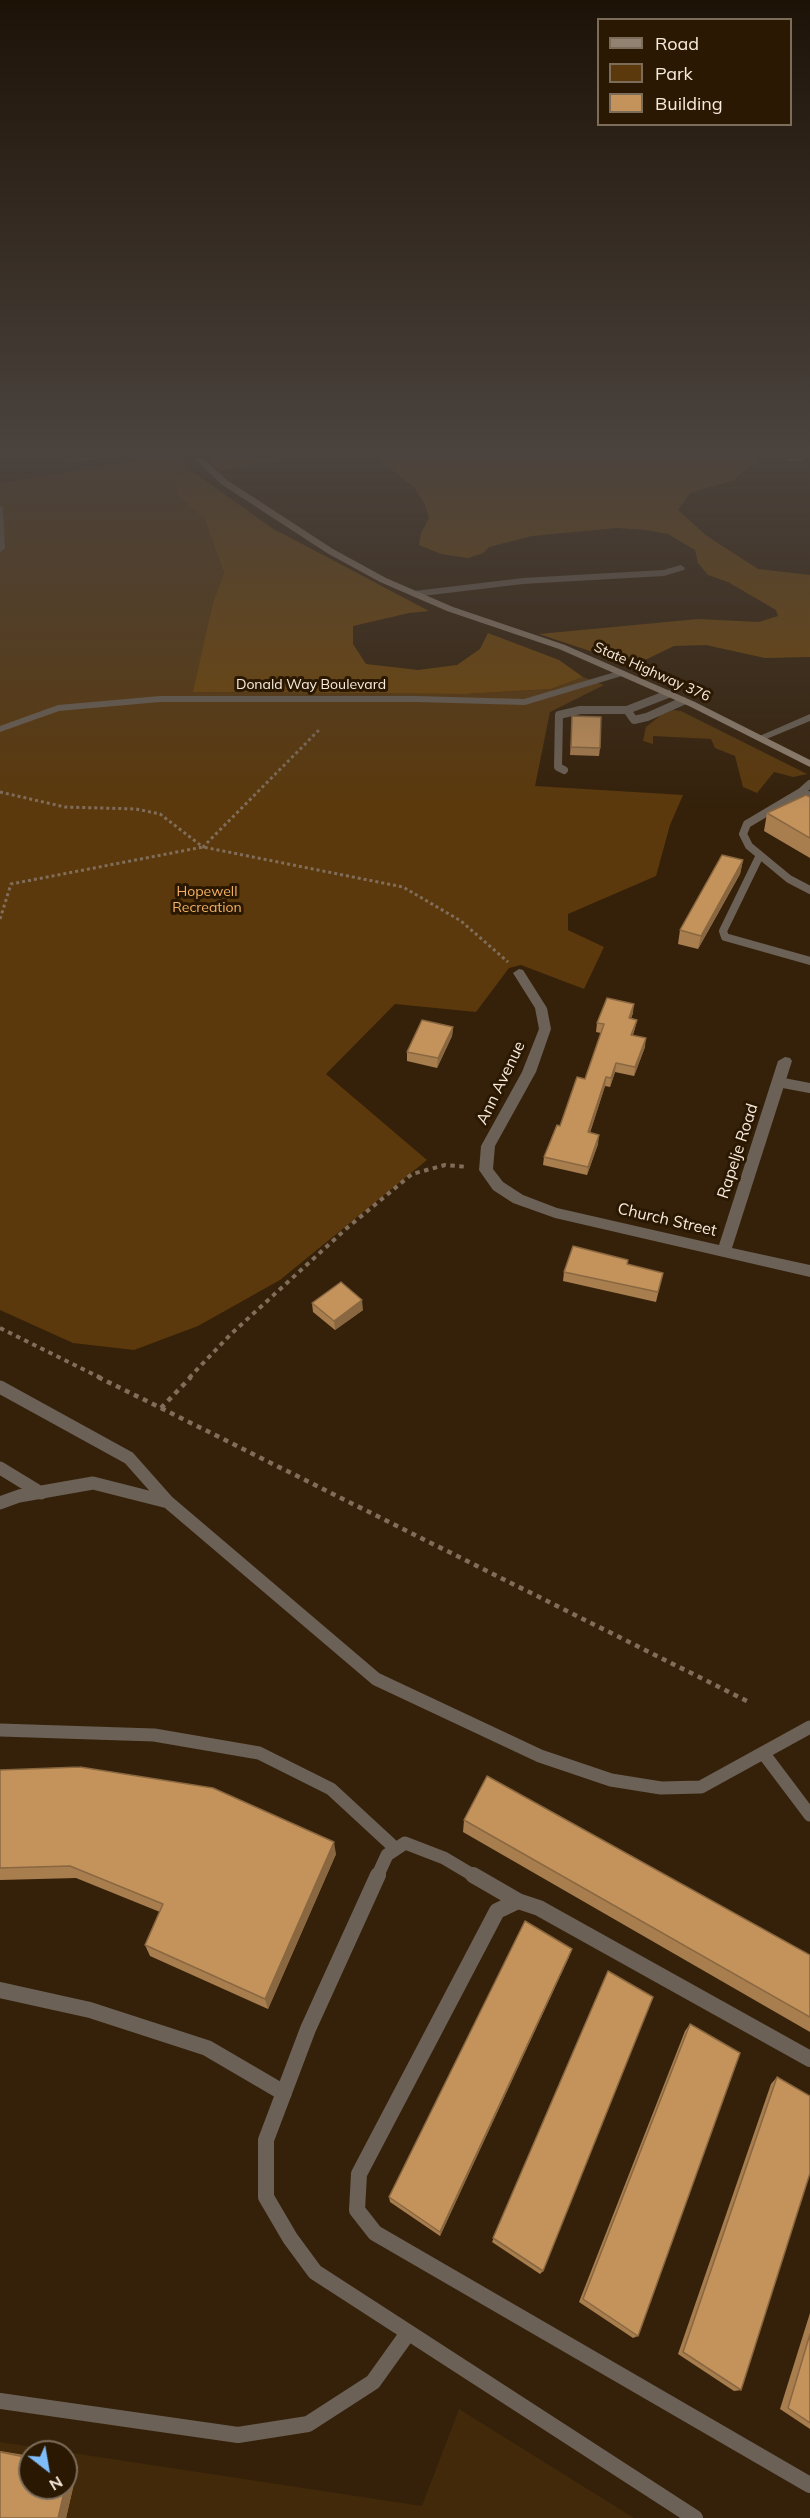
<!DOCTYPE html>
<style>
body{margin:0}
#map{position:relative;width:810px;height:2518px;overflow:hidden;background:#35210a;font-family:Mulish,sans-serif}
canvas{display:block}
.legend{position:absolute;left:597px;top:18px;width:195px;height:108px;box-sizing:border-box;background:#2a1802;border:2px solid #7c6c5a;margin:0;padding:8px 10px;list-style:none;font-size:18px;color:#f8ebdd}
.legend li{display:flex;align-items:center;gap:12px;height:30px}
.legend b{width:30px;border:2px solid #7c6c5a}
.north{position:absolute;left:18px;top:2440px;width:60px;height:60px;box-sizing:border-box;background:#2a1802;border:2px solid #7c6c5a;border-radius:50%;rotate:149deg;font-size:16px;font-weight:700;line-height:24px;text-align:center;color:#f8ebdd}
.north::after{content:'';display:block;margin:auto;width:21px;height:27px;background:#7fbdfa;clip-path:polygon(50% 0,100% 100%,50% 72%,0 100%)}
</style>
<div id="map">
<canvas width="810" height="2518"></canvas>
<ul class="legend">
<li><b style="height:8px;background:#928271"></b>Road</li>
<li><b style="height:16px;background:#5b390c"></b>Park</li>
<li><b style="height:16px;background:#c4935c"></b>Building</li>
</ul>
<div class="north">N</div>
</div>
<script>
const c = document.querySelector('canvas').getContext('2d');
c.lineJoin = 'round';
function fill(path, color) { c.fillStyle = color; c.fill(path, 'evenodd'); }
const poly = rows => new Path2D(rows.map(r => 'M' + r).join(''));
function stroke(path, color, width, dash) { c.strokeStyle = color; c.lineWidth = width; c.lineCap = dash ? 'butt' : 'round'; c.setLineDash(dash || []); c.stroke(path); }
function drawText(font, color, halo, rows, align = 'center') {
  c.font = font + ' Mulish,sans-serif'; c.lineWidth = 6; c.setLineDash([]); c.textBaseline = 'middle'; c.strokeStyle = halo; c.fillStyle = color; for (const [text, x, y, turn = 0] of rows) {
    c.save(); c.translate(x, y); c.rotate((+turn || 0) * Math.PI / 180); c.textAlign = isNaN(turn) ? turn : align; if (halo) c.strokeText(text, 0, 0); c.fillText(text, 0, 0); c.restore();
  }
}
fill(poly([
 [459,2409,634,2518,0,2518,0,2442,422,2506],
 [30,2452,66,2452,66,2488,30,2488]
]), '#41290a');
fill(poly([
 [153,458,182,458,193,472,175,476,177,494,205,520,224,573,213,602,194,692,465,694,551,689,583,677,604,685,550,712,535,786,683,795,670,825,656,876,568,914,568,930,604,947,584,989,521,965,509,968,476,1012,395,1004,326,1074,427,1160,280,1280,198,1326,134,1350,73,1343,0,1310,0,483],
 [673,710,681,711,807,774,793,777,774,772,757,793,743,787,735,756,715,748,711,739,653,736,653,744,643,741,646,727,661,715]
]), '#5b390c');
fill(poly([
 [208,458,291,458,220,471],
 [377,458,759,458,734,480,690,493,678,510,707,536,758,569,810,575,810,657,765,658,706,645,674,646,647,659,629,664,539,634,698,619,759,622,778,616,776,610,728,582,708,575,698,563,695,550,668,534,646,530,617,528,532,536,489,547,483,553,468,558,441,554,419,545,421,533,429,518,425,505,415,488],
 [193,472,272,528,429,611,409,613,353,626,353,644,366,664,418,670,457,665,480,649,488,633,559,660,583,677,551,689,465,694,193,692,213,602,224,573,205,520,177,494,175,476]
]), '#734706');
stroke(poly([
 [0,792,65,807,136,809,160,814,203,847,321,728],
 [0,919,11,884,203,847,403,887,461,921,508,962]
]), '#806e5b', 3, [3, 3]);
stroke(poly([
 [0,1328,101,1378],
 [189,1378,231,1334,347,1228,412,1174,445,1165,468,1167]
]), '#806e5b', 4, [4.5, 4.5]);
stroke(poly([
 [98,1377,161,1408,191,1377],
 [161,1408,751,1703]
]), '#806e5b', 4.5, [5, 5]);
stroke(poly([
 [0,509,2,547,0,549]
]), '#6b6156', 6);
stroke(poly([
 [668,694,627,710,634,720,647,717,683,701],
 [564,770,558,767,559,715,580,710,627,710],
 [810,784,801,792,810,796],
 [801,792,747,824,743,834,749,846,789,879,810,890],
 [760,855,723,931,725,937,810,961]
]), '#6b6156', 8);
stroke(poly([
 [778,1082,810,1088]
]), '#6b6156', 10);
stroke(poly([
 [0,1387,129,1458,168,1502,376,1679,540,1756,611,1780,661,1788,701,1787,810,1727],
 [0,1468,41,1493],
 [0,1503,19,1496,93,1483,168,1502],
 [0,1730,154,1735,259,1753,331,1789,396,1849],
 [764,1754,810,1815],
 [377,1877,387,1855,405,1843,444,1858,476,1877]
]), '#6b6156', 13);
stroke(poly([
 [378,1875,308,2029,266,2140,266,2197,290,2238,315,2272,695,2518],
 [473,1875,518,1901],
 [0,1990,90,2010,207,2048,284,2093],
 [810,2059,539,1908,518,1901,497,1911,359,2174,357,2210,375,2233,810,2485],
 [0,2401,238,2435,308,2424,373,2382,408,2333]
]), '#6b6156', 16);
fill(poly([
 [681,565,685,568,684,570,664,576,523,584,414,597,410,594,414,591,523,578,663,570,681,565],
 [622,670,627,673,625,675,525,705,416,702,160,702,59,711,0,732,0,726,58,705,160,696,416,696,524,699,622,670],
 [810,714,810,721,764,740,755,738,810,714],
 [519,969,523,970,547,1008,551,1029,536,1072,495,1146,493,1169,503,1182,523,1195,557,1208,719,1245,778,1061,785,1057,790,1058,792,1061,732,1248,810,1265,810,1277,555,1218,513,1203,493,1190,479,1170,481,1146,522,1072,539,1029,535,1008,513,973,519,969]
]), '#6b6156');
fill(poly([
 [194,458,203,458,227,480,333,549,386,578,453,607,565,645,695,702,810,760,810,767,689,706,559,649,447,611,380,582,327,553,221,484,194,458]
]), '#928271');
fill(poly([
 [787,458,803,458,803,461,787,461],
 [572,724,600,748,599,756,570,755],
 [810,797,810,858,764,831,767,813],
 [743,860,740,874,698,949,678,944,680,930],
 [633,1013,631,1018,637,1020,635,1028,633,1035,645,1047,634,1076,615,1072,610,1087,605,1086,590,1133,598,1144,587,1175,543,1165,544,1157,585,1079,601,1033,596,1032,597,1023],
 [453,1027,452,1036,437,1068,407,1061,407,1052],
 [628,1260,627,1264,663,1273,656,1302,563,1281,564,1272],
 [312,1303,363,1310,335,1330,313,1312],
 [0,1770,336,1854,268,2009,150,1956,145,1945,160,1912,76,1878,0,1880],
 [464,1820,810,1955,810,2032,463,1832],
 [569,1957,440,2236,390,2202,389,2197],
 [608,1971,543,2271,540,2274,492,2242],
 [690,2024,638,2336,633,2338,579,2302,685,2031],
 [777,2077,741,2390,734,2391,678,2354,771,2084],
 [810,2313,810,2429,780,2409],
 [0,2451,30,2456,30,2488,66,2488,66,2464,78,2466,66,2518,0,2518]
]), '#a97e4f');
fill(poly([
 [64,458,100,458,65,463],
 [743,860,740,874,698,949,701,936],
 [634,1004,633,1013,628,1027,629,1018],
 [637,1020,635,1028,629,1044,631,1035],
 [453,1027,452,1036,437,1068,438,1058],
 [646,1038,645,1047,634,1076,635,1067],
 [616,1063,615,1072,610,1087,611,1078],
 [606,1077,605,1086,587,1141,588,1132],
 [599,1135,598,1144,587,1175,588,1167],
 [362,1300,363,1310,335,1330,334,1321],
 [334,1842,336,1854,268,2009,265,1999],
 [572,1949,569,1957,440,2236,440,2232],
 [70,2466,78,2466,66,2518,58,2518,65,2488,66,2488,66,2482]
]), '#896740');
const building = poly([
 [572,716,601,717,600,748,571,747,572,716],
 [806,795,810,797,810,838,767,813,806,795],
 [722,855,743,860,701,936,680,930,722,855],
 [607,998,634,1004,629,1018,637,1020,631,1035,646,1038,635,1067,616,1063,611,1078,606,1077,588,1132,599,1135,588,1167,544,1157,557,1125,560,1126,577,1077,585,1079,604,1024,597,1023,607,998],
 [422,1020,453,1027,438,1058,407,1052,422,1020],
 [573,1246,628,1260,627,1264,663,1273,658,1292,564,1272,573,1246],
 [341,1282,362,1300,334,1321,312,1303,341,1282],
 [80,1767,213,1788,334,1842,265,1999,145,1945,163,1904,70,1866,0,1868,0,1770,80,1767],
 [487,1776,810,1955,810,2017,464,1820,487,1776],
 [525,1921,572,1949,440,2232,389,2197,525,1921],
 [608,1971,653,1997,543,2271,493,2238,608,1971],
 [690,2024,740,2053,638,2336,583,2299,690,2024],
 [777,2077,810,2096,810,2173,741,2390,683,2352,777,2077],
 [810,2334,810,2423,788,2408,810,2334],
 [0,2452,30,2458,30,2488,65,2488,58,2518,0,2518,0,2452],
 [66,2465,70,2466,66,2482,66,2465]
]);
fill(building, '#c4935c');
stroke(building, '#896740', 1.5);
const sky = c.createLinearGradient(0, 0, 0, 811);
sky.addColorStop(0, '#1d1206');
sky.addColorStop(0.56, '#4b433e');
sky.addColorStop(1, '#4b433e00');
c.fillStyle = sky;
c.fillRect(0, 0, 810, 811);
drawText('14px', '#f8ebdd', '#2a1802', [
 ["State Highway 376",652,672,24],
 ["Donald Way Boulevard",311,685]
]);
drawText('14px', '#f5b264', '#2a1802', [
 ["Hopewell",207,892],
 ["Recreation",207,908]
]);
drawText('16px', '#f8ebdd', '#2a1802', [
 ["Ann Avenue",501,1083,-64],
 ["Rapelje Road",738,1151,-72],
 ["Church Street",667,1220,13]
]);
</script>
